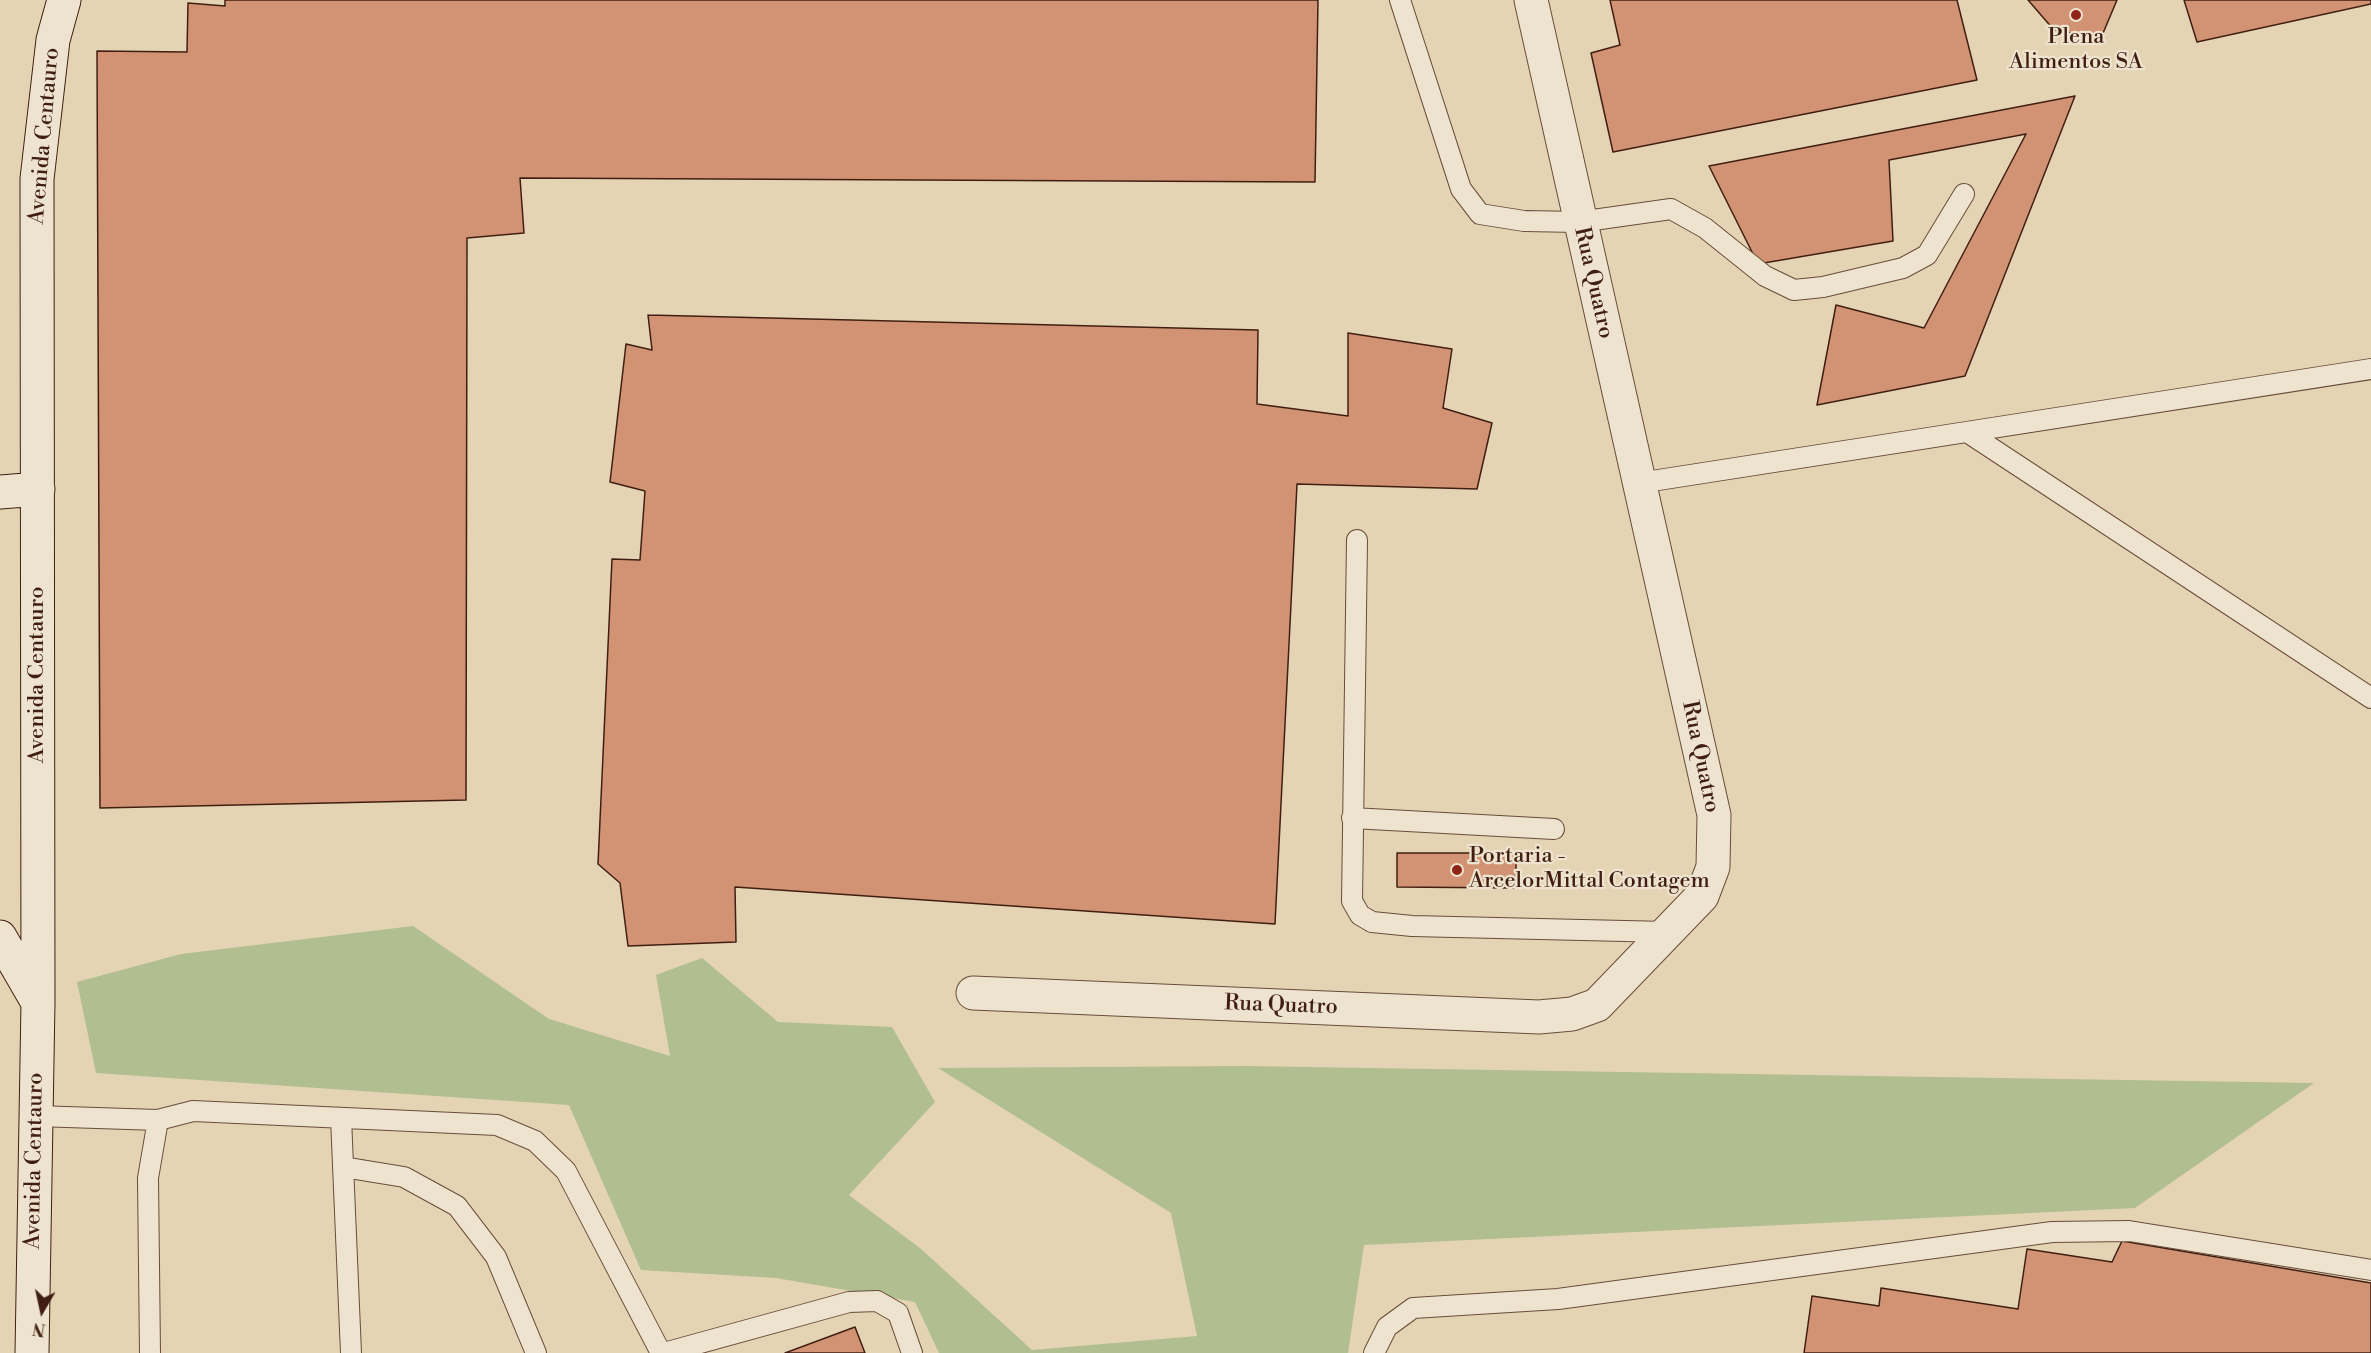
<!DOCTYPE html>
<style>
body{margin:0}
#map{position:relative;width:2371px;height:1353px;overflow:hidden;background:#e5d4b4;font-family:"Libre Bodoni",serif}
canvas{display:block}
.north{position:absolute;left:12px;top:1281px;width:60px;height:60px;-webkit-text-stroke:4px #eee3ce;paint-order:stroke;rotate:189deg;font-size:16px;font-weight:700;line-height:24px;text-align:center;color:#401f12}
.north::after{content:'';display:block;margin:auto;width:21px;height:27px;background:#401f12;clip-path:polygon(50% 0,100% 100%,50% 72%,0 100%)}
</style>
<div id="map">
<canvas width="2371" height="1353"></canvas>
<div class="north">N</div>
</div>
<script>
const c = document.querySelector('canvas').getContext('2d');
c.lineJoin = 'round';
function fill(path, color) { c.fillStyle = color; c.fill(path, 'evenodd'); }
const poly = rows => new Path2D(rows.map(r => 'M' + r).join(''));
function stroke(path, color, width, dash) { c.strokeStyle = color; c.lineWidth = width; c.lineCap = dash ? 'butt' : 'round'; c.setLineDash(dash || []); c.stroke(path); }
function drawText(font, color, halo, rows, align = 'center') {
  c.font = font + ' "Libre Bodoni",serif'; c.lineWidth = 4.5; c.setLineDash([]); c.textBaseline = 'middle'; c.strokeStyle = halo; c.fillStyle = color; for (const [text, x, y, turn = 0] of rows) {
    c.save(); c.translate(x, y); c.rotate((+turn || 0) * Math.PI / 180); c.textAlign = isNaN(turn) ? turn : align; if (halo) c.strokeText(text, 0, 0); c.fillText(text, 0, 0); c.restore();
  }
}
fill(poly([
 [413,926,549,1019,670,1056,656,975,702,958,778,1022,892,1027,935,1102,849,1195,920,1248,1032,1350,1197,1336,1171,1213,938,1068,1244,1066,2314,1083,2135,1208,1364,1245,1348,1353,939,1353,915,1302,776,1278,641,1270,569,1105,96,1073,77,982,181,954]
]), '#b0be90');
const building = poly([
 [225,0,1318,0,1315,182,520,178,524,233,467,238,466,800,100,808,97,51,187,52,188,3,225,6,225,0],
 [1610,0,1957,0,1977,80,1613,152,1591,53,1620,45,1610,0],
 [2028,0,2117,0,2101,38,2054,30,2028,0],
 [2184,0,2371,0,2371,4,2197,42,2184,0],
 [2075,96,1965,376,1817,405,1836,305,1924,328,2026,134,1889,160,1893,241,1758,264,1709,166,2075,96],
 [648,315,1258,330,1257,404,1348,416,1348,333,1452,349,1443,408,1492,423,1477,489,1297,484,1275,924,735,887,736,942,628,946,620,883,598,864,612,559,640,560,645,491,610,482,626,344,652,350,648,315],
 [1397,853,1516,853,1516,888,1397,887,1397,853],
 [2122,1241,2371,1283,2371,1353,1804,1353,1812,1296,1879,1306,1881,1288,2018,1309,2027,1249,2112,1262,2122,1241],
 [855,1327,865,1353,785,1353,855,1327]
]);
fill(building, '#d19373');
stroke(building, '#401f12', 1.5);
const lane = poly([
 [1400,0,1461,189,1480,214,1524,221,1579,222,1671,209,1705,228,1765,276,1794,290,1823,287,1903,268,1927,255,1964,194],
 [1967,432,2371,698],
 [1639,483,2371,369],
 [1357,540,1352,901,1360,915,1372,922,1412,926,1667,932],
 [1352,818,1554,829],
 [36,1116,158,1120],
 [341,1118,351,1353],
 [343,1167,404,1177,457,1206,496,1257,536,1353],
 [150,1353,148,1178,158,1120,193,1111,497,1125,535,1141,566,1171,661,1353],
 [664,1353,849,1302,877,1301,898,1313,912,1353],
 [1374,1353,1387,1327,1413,1308,1558,1299,2052,1232,2129,1231,2371,1270]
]);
const street = poly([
 [973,993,1539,1017,1572,1014,1597,1005,1702,896,1713,867,1714,815,1531,0]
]);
const secondary = poly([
 [0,492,38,489],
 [0,937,37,1001],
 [32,1353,38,1002,37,179,53,40,64,0]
]);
stroke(lane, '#694c3a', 22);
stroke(street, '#694c3a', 35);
stroke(secondary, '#401f12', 35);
stroke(lane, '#eee3ce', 20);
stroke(street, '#eee3ce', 33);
stroke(secondary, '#eee3ce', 33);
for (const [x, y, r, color] of [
 [2076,15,6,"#8f2418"],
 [1457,870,6,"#8f2418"]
]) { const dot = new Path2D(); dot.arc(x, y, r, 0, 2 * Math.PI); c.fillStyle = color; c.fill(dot); stroke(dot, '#eee3ce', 2); }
drawText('22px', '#401f12', '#eee3ce', [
 ["Plena",2076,38],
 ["Alimentos SA",2076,63],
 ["Portaria -",1469,857,"left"],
 ["ArcelorMittal Contagem",1469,882,"left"]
]);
drawText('22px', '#401f12', '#eee3ce', [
 ["Avenida Centauro",45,136,-85],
 ["Rua Quatro",1593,283,77],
 ["Avenida Centauro",38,675,-90],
 ["Rua Quatro",1700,757,78],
 ["Rua Quatro",1281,1006,2],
 ["Avenida Centauro",35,1161,-89]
]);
</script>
